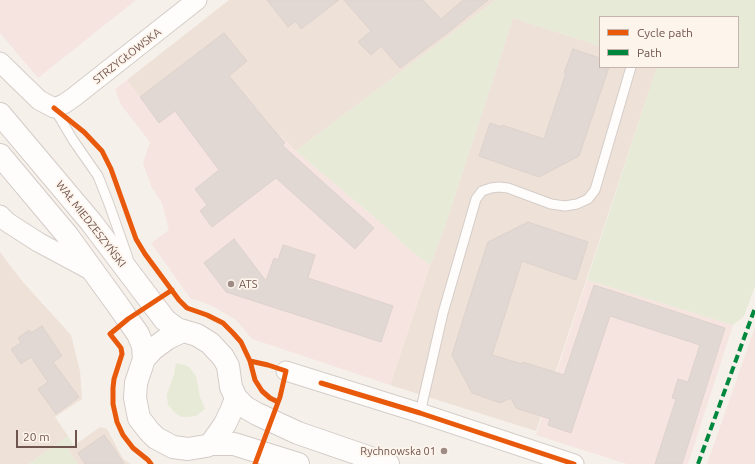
<!DOCTYPE html>
<meta charset="utf-8">
<style>
body{margin:0}
#map{position:relative;width:755px;height:464px;overflow:hidden;background:#f6f0ea;font-family:Ubuntu,sans-serif}
canvas{display:block}
.legend{position:absolute;left:599px;top:16px;width:140px;height:52px;box-sizing:border-box;background:#fdf4ec;border:1px solid #c5b4ad;margin:0;padding:5px 7px;list-style:none;font-size:12px;color:#70554e}
.legend li{display:flex;align-items:center;gap:8px;height:20px}
.legend b{width:20px;border:1px solid #c5b4ad}
.scale{position:absolute;left:16px;top:430px;width:61px;height:18px;box-sizing:border-box;border:2px solid #70554e;border-top:0;padding-left:5px;font-size:12px;line-height:14px;white-space:nowrap;color:#70554e;-webkit-text-stroke:3px #fdf4ec;paint-order:stroke}
</style>
<div id="map">
<canvas width="755" height="464"></canvas>
<ul class="legend">
<li><b style="height:5px;background:#e8590c"></b>Cycle path</li>
<li><b style="height:5px;background:#00873e"></b>Path</li>
</ul>
<div class="scale">20 m</div>
</div>
<script>
const c = document.querySelector('canvas').getContext('2d');
c.lineJoin = 'round';
function fill(path, color) { c.fillStyle = color; c.fill(path, 'evenodd'); }
const poly = rows => new Path2D(rows.map(r => 'M' + r).join(''));
function stroke(path, color, width, dash) { c.strokeStyle = color; c.lineWidth = width; c.lineCap = dash ? 'butt' : 'round'; c.setLineDash(dash || []); c.stroke(path); }
function drawText(font, color, halo, rows, align = 'center') {
  c.font = font + ' Ubuntu,sans-serif'; c.lineWidth = 3.5; c.setLineDash([]); c.textBaseline = 'middle'; c.strokeStyle = halo; c.fillStyle = color; for (const [text, x, y, turn = 0] of rows) {
    c.save(); c.translate(x, y); c.rotate((+turn || 0) * Math.PI / 180); c.textAlign = isNaN(turn) ? turn : align; if (halo) c.strokeText(text, 0, 0); c.fillText(text, 0, 0); c.restore();
  }
}
fill(poly([
 [229,0,496,0,296,151,275,130,256,108,173,113,166,118,156,119,127,80],
 [513,18,600,46,600,67,657,67,536,431,390,385,430,265,445,226],
 [0,252,22,281,71,335,80,371,82,399,55,417,68,436,29,464,0,464],
 [100,427,107,429,123,459,131,464,78,464,68,450]
]), '#eee1d8');
fill(poly([
 [0,0,136,0,38,78,0,33],
 [225,71,275,130,296,151,379,221,409,249,430,265,390,385,252,339,236,320,216,308,200,301,191,299,151,243,169,230,162,203,151,186,143,163,150,142,121,105,115,89,127,80,156,119,166,118,172,113,170,109],
 [587,280,733,325,688,464,627,464,536,435],
 [755,327,755,464,707,464]
]), '#f5e4df');
fill(poly([
 [496,0,755,0,755,286,744,316,733,325,587,280,657,67,738,67,738,17,600,17,600,46,513,18,445,226,430,265,409,249,379,221,296,151],
 [176,363,185,365,189,367,196,376,200,397,205,409,196,416,187,417,182,417,175,413,168,405,167,394,174,375],
 [68,436,74,446,68,450,78,464,29,464]
]), '#e6ead6');
const building = poly([
 [267,0,339,0,301,29,296,21,288,27,267,0],
 [344,0,423,0,441,19,463,0,488,0,451,30,400,68,381,46,371,55,358,42,371,31,344,0],
 [224,33,247,61,229,76,285,143,282,145,374,228,355,249,276,178,212,227,200,211,207,205,195,189,219,170,175,111,159,123,140,97,224,33],
 [573,49,600,58,600,67,609,67,579,156,539,177,479,156,490,123,502,127,502,125,544,139,566,73,564,73,573,49],
 [528,222,588,242,576,280,522,261,492,355,522,364,523,362,564,375,594,285,725,328,682,464,655,464,676,399,672,398,678,379,688,382,700,345,610,316,571,433,548,425,550,419,516,408,511,398,500,403,472,393,452,355,471,294,488,242,528,222],
 [234,239,266,281,274,258,278,260,283,245,315,255,308,278,393,306,381,342,226,292,204,263,234,239],
 [42,326,62,356,53,362,79,397,56,414,38,389,48,382,31,357,21,364,11,349,21,343,18,338,29,330,31,333,42,326],
 [104,435,113,447,124,464,85,464,78,453,104,435]
]);
fill(building, '#e2d8d3');
stroke(building, '#ded2cd', 1);
const lane = poly([
 [54,108,73,140,98,176,109,204,128,258],
 [420,413,443,313,476,199,482,191,491,188,499,187,508,188,551,204,565,206,577,204,588,199,595,190,631,67]
]);
const street = poly([
 [0,62,39,100,54,108,64,104,74,97,197,0],
 [0,215,7,222,38,242,94,272],
 [286,371,420,413,574,464]
]);
const secondary = poly([
 [0,114,91,222,165,320,177,329,197,335,210,343,223,357,228,366,231,387,236,398,245,407,257,414,298,433,388,464],
 [0,155,67,235,117,304,138,334,143,346,144,359],
 [183,331,168,338,153,349,144,359,136,383,135,398,139,418,149,431,156,438,173,447,188,449,206,446,211,444,225,424,232,409,236,398],
 [211,444,234,444,298,464]
]);
stroke(lane, '#d5cdc8', 11);
stroke(street, '#d5cdc8', 21);
stroke(secondary, '#d4cbc7', 24);
stroke(lane, '#fefdfc', 9);
stroke(street, '#fefdfc', 19);
stroke(secondary, '#fefdfc', 22);
stroke(poly([
 [698,464,755,308]
]), '#00873e', 4, [8, 4]);
stroke(poly([
 [54,108,84,132,102,151,111,169,136,239,145,254,179,300,187,308,207,315,223,323,233,333,241,342,250,361,255,380,262,391,270,398,278,402],
 [250,361,268,365,286,371,280,397,255,464],
 [321,383,420,413,574,464],
 [151,464,148,460,133,448,123,435,117,422,113,404,113,388,114,379,122,354,121,348,110,334,128,319,172,290]
]), '#e8590c', 5);
for (const [x, y, r, color] of [
 [231,284,4,"#9f8b85"],
 [444,451,4,"#9f8b85"]
]) { const dot = new Path2D(); dot.arc(x, y, r, 0, 2 * Math.PI); c.fillStyle = color; c.fill(dot); stroke(dot, '#fdf4ec', 1.5); }
drawText('11px', '#70554e', '#fdf4ec', [
 ["STRZYGŁOWSKA",127,56,-38],
 ["WAŁ MIEDZESZYŃSKI",91,224,52]
]);
drawText('11px', '#70554e', '#fdf4ec', [
 ["ATS",239,284],
 ["Rychnowska 01",436,451,"right"]
], 'left');
</script>
